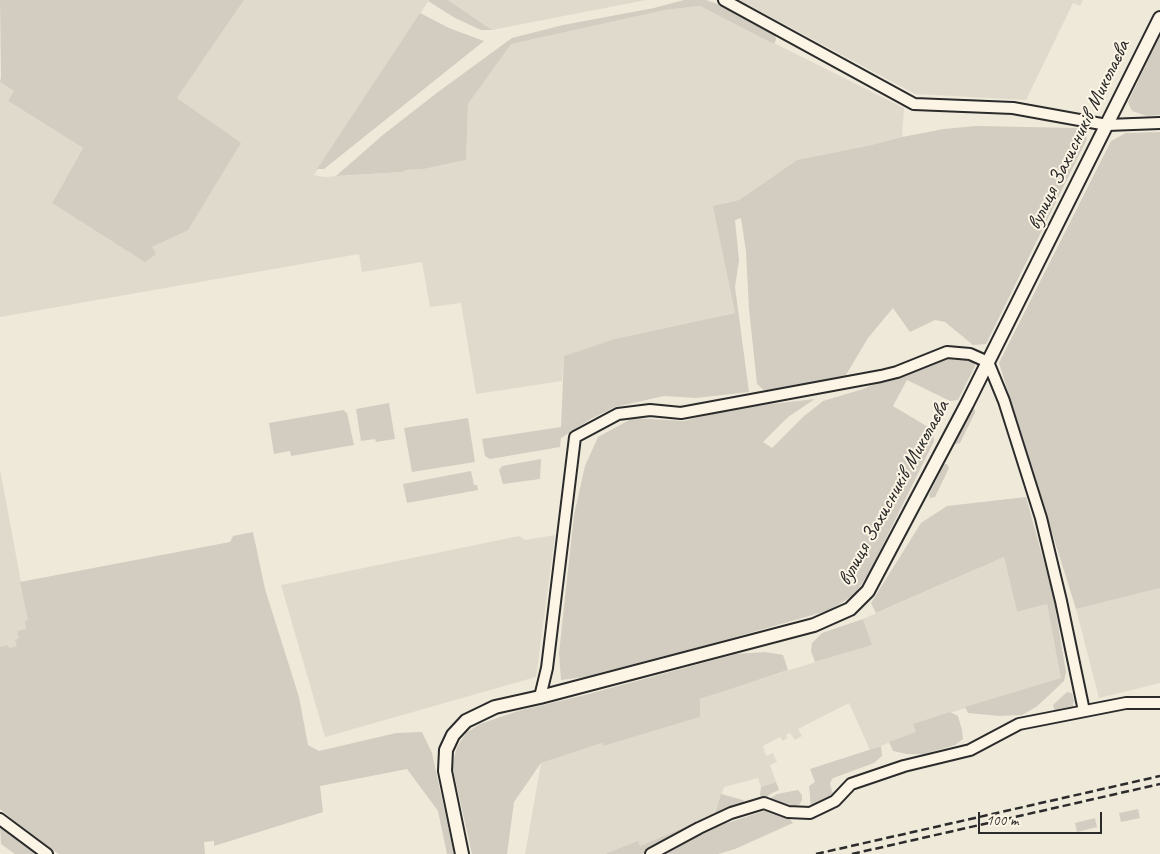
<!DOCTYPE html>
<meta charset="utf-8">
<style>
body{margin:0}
#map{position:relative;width:1160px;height:854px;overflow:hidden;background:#efe9da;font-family:Caveat,sans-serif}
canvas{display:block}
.scale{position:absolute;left:978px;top:812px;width:124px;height:22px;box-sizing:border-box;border:2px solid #2b2b2b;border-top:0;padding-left:6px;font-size:15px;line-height:18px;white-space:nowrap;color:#2b2b2b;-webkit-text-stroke:4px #fcf5e5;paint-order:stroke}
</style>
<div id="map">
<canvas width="1160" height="854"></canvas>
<div class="scale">100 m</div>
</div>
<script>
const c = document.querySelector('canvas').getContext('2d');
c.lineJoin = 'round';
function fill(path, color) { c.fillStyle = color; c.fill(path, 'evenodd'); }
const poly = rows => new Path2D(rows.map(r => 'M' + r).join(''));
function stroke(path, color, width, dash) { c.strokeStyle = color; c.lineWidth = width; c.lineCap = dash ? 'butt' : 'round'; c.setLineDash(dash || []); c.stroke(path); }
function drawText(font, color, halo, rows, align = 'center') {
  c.font = font + ' Caveat,sans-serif'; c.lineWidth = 4; c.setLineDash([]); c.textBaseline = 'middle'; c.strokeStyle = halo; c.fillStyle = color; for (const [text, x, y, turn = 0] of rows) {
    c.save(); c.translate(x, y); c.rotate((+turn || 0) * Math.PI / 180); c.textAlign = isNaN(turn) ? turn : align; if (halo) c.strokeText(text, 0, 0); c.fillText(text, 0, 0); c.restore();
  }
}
fill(poly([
 [244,0,429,0,314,175,324,177,402,172,405,170,424,169,466,160,468,104,510,44,665,10,700,6,904,108,902,137,871,145,797,160,739,200,714,206,735,313,614,339,564,356,562,381,476,394,461,303,430,307,422,262,362,272,359,254,0,317,0,82,14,91,8,101,83,148,52,203,152,247,188,229,240,144,177,98],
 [448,0,646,0,492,30],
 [739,0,1083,0,1080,6,1073,3,1026,100,915,94],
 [0,469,28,620,26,629,19,639,17,646,9,648,8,645,0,647],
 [555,535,536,677,325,737,281,585,519,536,525,540],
 [1004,557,1017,612,1047,604,1062,678,914,724,916,732,870,750,849,703,798,729,802,736,795,740,790,733,786,735,787,738,783,741,780,737,763,746,766,756,773,753,777,762,770,765,776,782,761,787,758,778,724,787,715,814,640,846,638,842,605,854,525,854,541,763,602,743,604,746,700,717,700,699,728,689,871,645,863,619],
 [1160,588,1160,683,1099,698,1076,609]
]), '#e0dacc');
fill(poly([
 [0,0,244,0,177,98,241,143,188,230,152,247,156,254,145,262,52,203,83,148,8,101,14,91,0,82,1,77],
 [429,0,448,0,492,30,481,30,455,18,428,1],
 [684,0,706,0,723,6,775,34,776,40,774,44,700,6,665,10,511,44,468,104,466,160,424,169,405,170,403,172,336,176,384,134,438,92,512,38,563,25,654,8],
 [420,13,449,28,484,41,324,169,317,169],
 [1160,36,1160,115,1147,116,1132,111,1128,102],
 [976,126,1076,128,1085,133,1087,139,986,344,973,345,945,322,935,320,910,332,893,308,868,338,840,385,766,392,757,384,749,309,746,252,741,218,735,220,739,260,735,287,749,392,696,398,664,396,615,407,589,420,561,438,560,447,490,459,485,456,482,439,561,427,564,356,614,339,735,313,713,206,739,200,797,160,871,145,902,137,944,129],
 [1160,132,1160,588,1076,609,999,363,1111,141,1126,133],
 [949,358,973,360,975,366,958,400,950,401,907,380,893,406,933,430,934,441,869,573,854,595,830,610,711,644,584,677,561,680,559,653,574,515,585,466,598,437,633,418,684,421,735,408,815,399,788,417,763,442,772,448,803,417,823,401,860,390,914,369],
 [389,403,395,439,376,442,375,439,361,441,356,409],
 [972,409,975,410,975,413,960,443,956,444,954,443,954,441,968,410],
 [343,410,347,413,354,445,291,456,290,451,274,454,269,423],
 [468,418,475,462,412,472,404,428],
 [541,459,540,479,503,484,499,470,502,466],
 [944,464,947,464,949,468,935,497,930,498,929,495],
 [471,471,474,485,477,485,478,490,407,503,403,484],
 [1026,497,1053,595,1066,672,1064,681,1046,698,1036,707,1022,715,999,716,968,713,965,707,1061,678,1047,604,1017,612,1004,557,876,613,871,603,921,523,947,506],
 [253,532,265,589,299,697,308,745,319,751,396,733,422,732,432,753,454,854,447,854,438,811,407,769,320,786,323,812,214,846,214,841,204,842,205,854,59,854,36,839,0,809,0,647,8,645,9,648,17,646,15,640,19,638,17,631,26,629,25,621,28,620,20,582,230,542,233,536],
 [863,619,872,645,815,662,811,651,812,643,822,633],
 [765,652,783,655,788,670,700,699,700,717,604,746,602,743,541,763,514,802,507,854,472,854,452,765,457,747,466,733,480,724,518,711,585,695,736,654],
 [1067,692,1072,693,1074,701,1072,710,1063,712,1055,712,1053,705],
 [950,712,958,716,962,730,963,739,955,745,924,754,907,754,893,751,889,742,916,732,913,724],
 [881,746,882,756,874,763,833,778,830,783,833,795,828,801,811,808,809,786,815,782,810,769],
 [776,782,779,790,770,794,765,799,760,795,761,787],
 [798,790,802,795,802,800,799,805,788,806,771,801,771,798,777,794],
 [721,794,743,800,745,803,742,806,666,841,642,854,605,854,638,841,640,846,715,814],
 [1138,809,1140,818,1121,822,1119,813],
 [767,810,787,816,793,823,735,849,718,854,667,854,706,830],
 [1095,818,1097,827,1077,832,1075,823],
 [0,825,33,851,37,854,15,854,1,844]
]), '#d2cdc0');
const minor = poly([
 [724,0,914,104,1013,108,1107,125,1160,123],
 [540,697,547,668,575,437,618,414,650,410,681,413,881,376,897,372,947,352,970,354,988,362,1004,401,1041,518,1061,601,1084,711],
 [0,819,47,854],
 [651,854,699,828,731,813,764,803,788,812,810,813,835,801,851,784,904,766,970,750,1019,724,1126,703,1160,703]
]);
const tertiary = poly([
 [462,854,445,771,446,750,453,735,466,721,495,707,540,697,814,625,850,609,868,591,967,404,1160,18]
]);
stroke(minor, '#2b2b2b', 14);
stroke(tertiary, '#2b2b2b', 16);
stroke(minor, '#fcf5e5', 10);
stroke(tertiary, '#fcf5e5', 12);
stroke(poly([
 [816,854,1160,776],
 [852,854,1160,784]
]), '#2b2b2b', 2.5, [8, 4]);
drawText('21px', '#2b2b2b', '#fcf5e5', [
 ["вулиця Захисників Миколаєва",1079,135,-64],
 ["вулиця Захисників Миколаєва",894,493,-61]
]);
</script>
